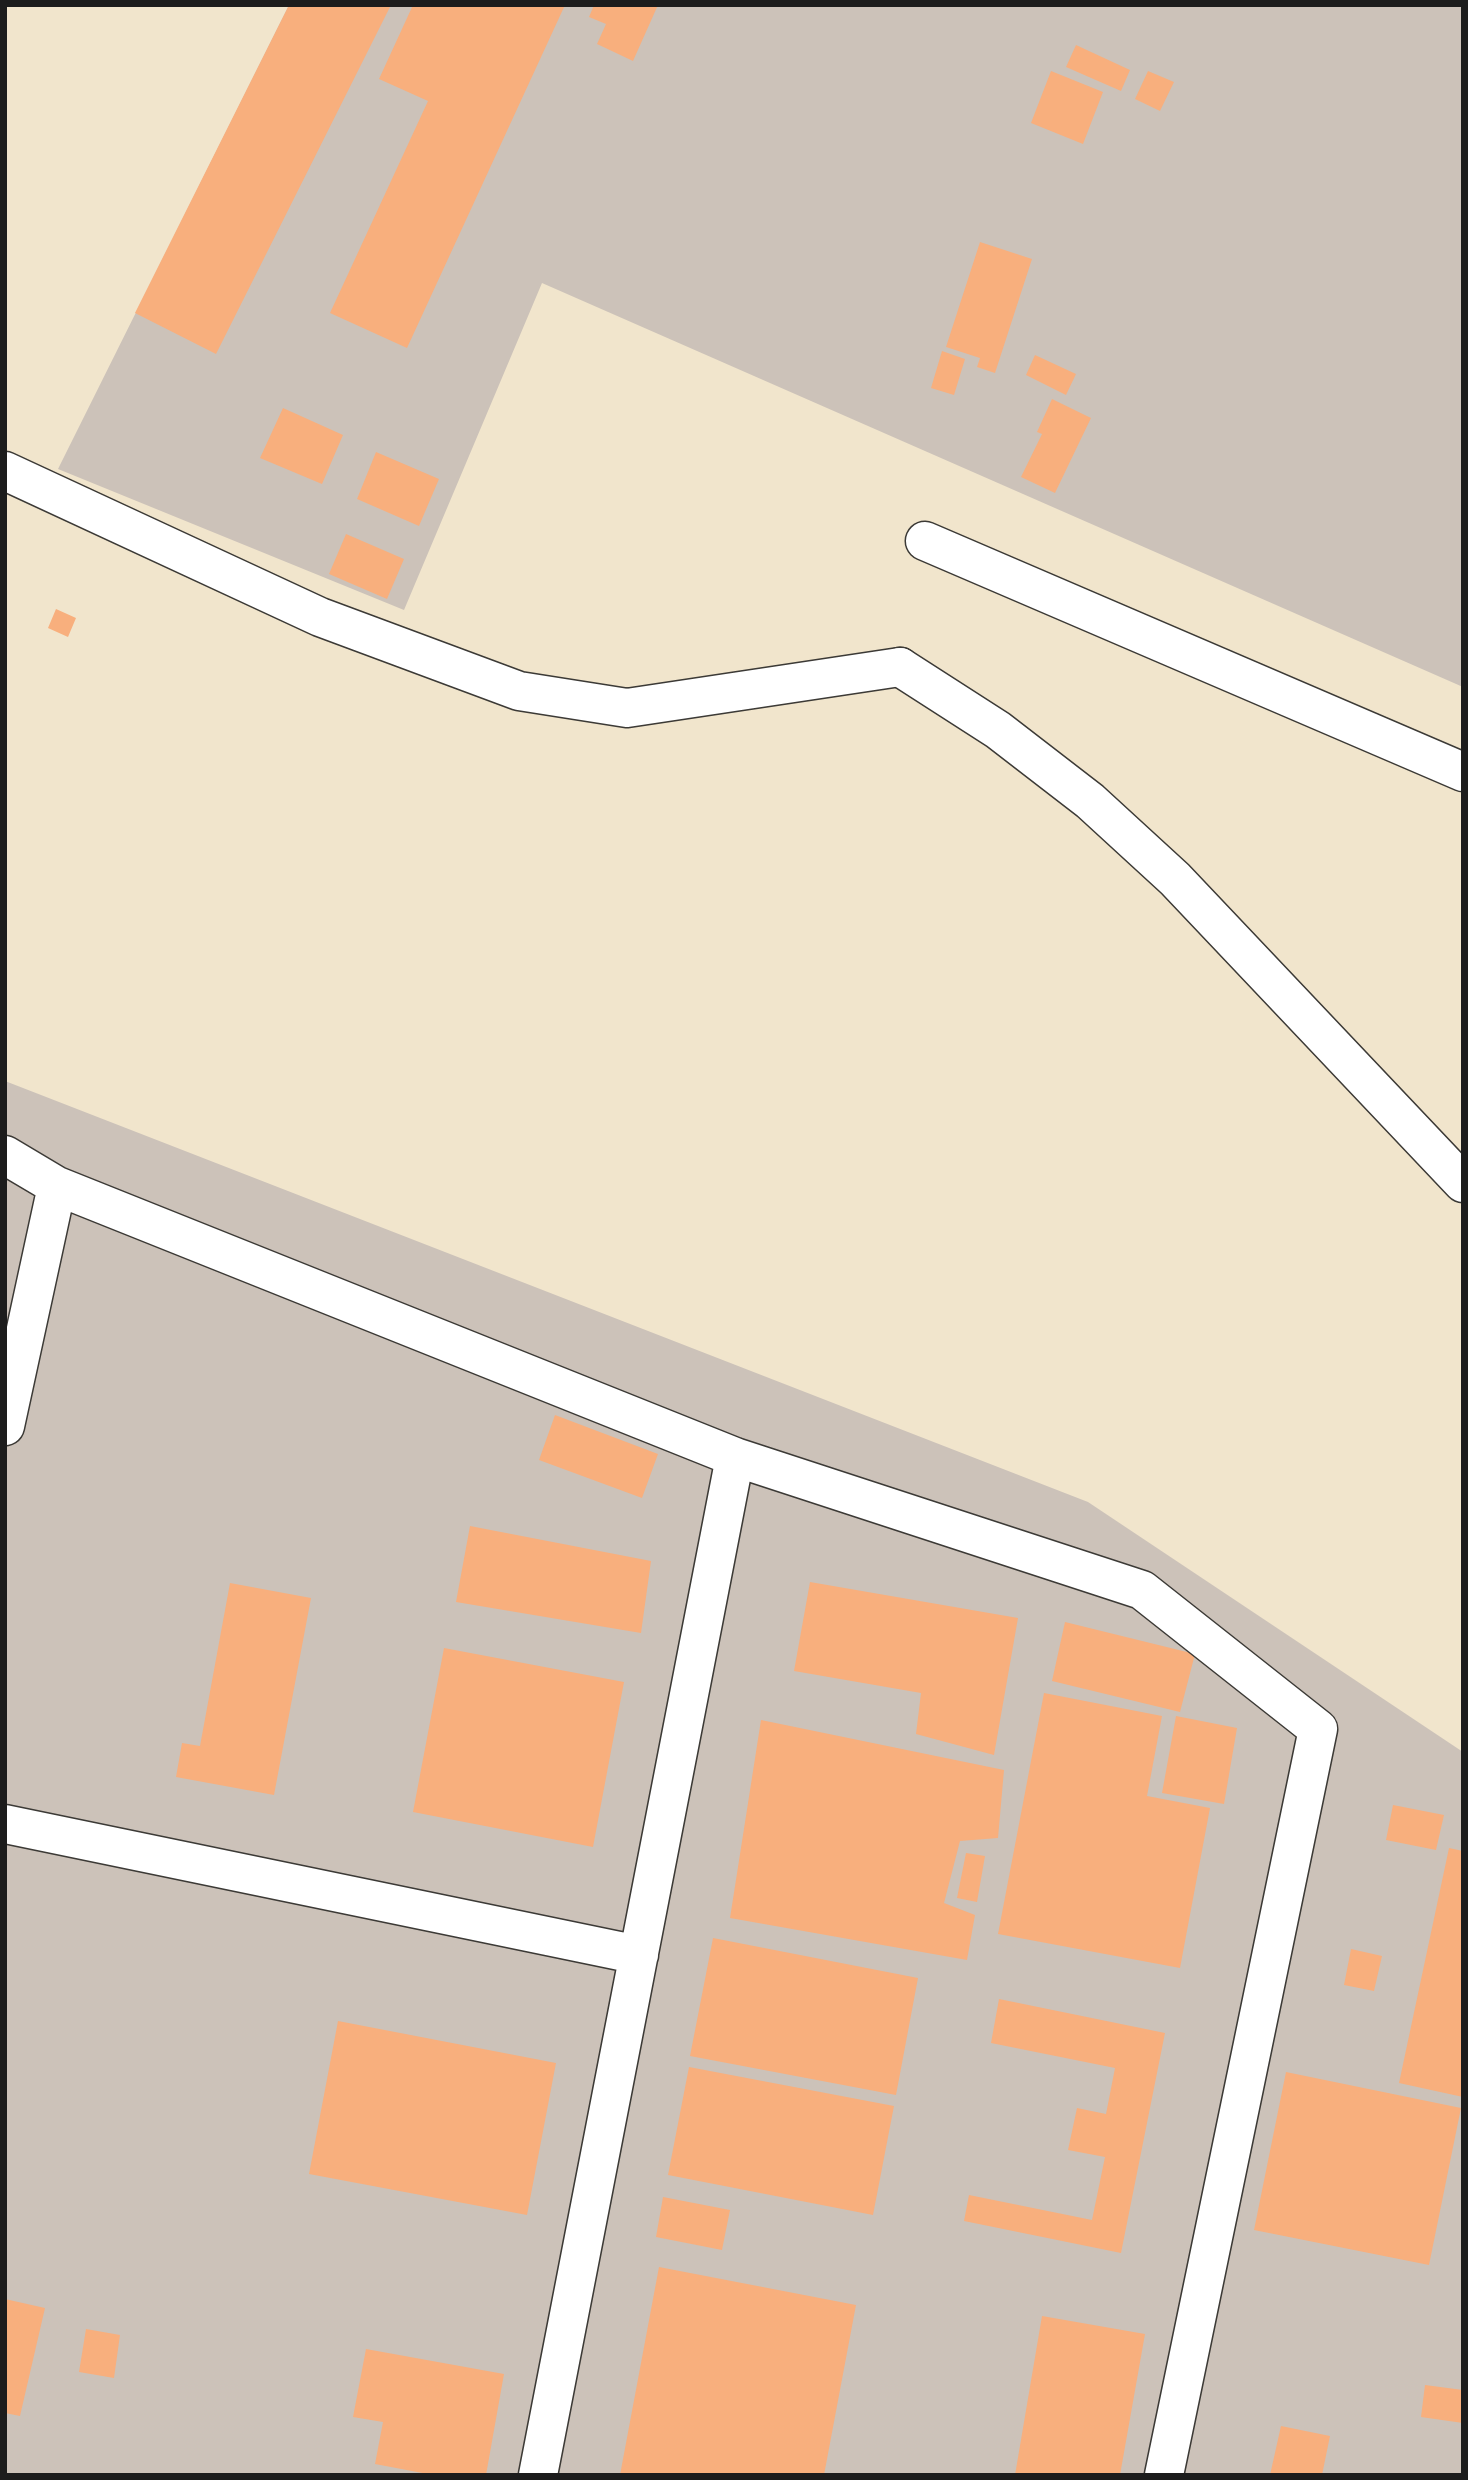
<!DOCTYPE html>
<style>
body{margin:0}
#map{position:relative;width:1468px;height:2480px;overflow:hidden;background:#f1e5cc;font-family:"IM FELL Great Primer",serif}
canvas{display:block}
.frame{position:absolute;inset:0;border:7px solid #1c1c1c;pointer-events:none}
</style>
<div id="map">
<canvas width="1468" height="2480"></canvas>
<div class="frame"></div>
</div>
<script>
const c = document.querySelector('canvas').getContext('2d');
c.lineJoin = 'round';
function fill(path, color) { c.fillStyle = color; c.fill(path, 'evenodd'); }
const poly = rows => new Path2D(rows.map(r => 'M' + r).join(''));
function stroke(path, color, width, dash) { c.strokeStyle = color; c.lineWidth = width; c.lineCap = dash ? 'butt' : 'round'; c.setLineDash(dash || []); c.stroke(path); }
fill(poly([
 [289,5,1463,5,1463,687,542,283,404,610,58,469],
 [5,1081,1088,1502,1463,1752,1463,2475,5,2475]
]), '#ccc2b9');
fill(poly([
 [289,5,391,5,216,354,135,313],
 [413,5,565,5,407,348,330,313,428,101,379,79],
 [594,5,658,5,633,61,597,44,606,24,589,17],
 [1076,45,1130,70,1121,91,1066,67],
 [1051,71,1103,92,1083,144,1031,123],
 [1148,71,1174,82,1160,111,1135,99],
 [980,242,1032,259,995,373,977,367,980,358,946,347],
 [942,351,965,359,954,395,931,388],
 [1035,355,1076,374,1066,395,1026,375],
 [1052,399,1091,418,1055,493,1021,477,1042,434,1037,432],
 [283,408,343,435,322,484,260,458],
 [376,452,439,479,419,526,357,499],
 [346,534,404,559,387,599,329,574],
 [56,609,76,618,68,637,48,628],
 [555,1415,658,1454,642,1498,539,1460],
 [470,1526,651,1561,641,1633,456,1602],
 [810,1582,1018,1618,994,1755,916,1734,921,1693,794,1671],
 [230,1583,311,1598,274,1795,176,1777,182,1743,200,1746],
 [1065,1622,1195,1654,1180,1712,1052,1681],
 [444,1648,624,1682,593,1847,413,1812],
 [1044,1693,1162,1716,1147,1796,1210,1808,1180,1968,998,1934],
 [1176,1716,1237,1728,1224,1804,1162,1793],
 [761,1720,1004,1770,998,1838,960,1841,944,1903,975,1915,967,1960,730,1918],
 [1393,1805,1444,1815,1436,1850,1386,1840],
 [1449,1848,1463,1851,1463,2097,1399,2083],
 [966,1853,985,1856,977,1902,957,1898],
 [713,1938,918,1978,896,2095,690,2056],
 [1351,1949,1382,1956,1374,1991,1344,1985],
 [999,1999,1165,2033,1121,2253,964,2221,969,2195,1092,2220,1105,2157,1068,2150,1077,2108,1106,2114,1115,2068,991,2043],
 [338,2021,556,2063,527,2215,309,2174],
 [689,2067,894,2106,873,2215,668,2175],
 [1286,2072,1461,2108,1429,2265,1254,2230],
 [663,2197,730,2210,722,2250,656,2237],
 [659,2267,856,2305,824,2475,620,2475],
 [5,2299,45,2308,20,2416,5,2413],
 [1042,2316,1145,2334,1120,2475,1015,2475],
 [86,2329,120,2335,114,2378,79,2372],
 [366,2349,504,2374,486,2475,433,2475,375,2464,383,2422,353,2417],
 [1425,2385,1463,2390,1463,2423,1421,2417],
 [1281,2426,1330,2436,1322,2475,1270,2475]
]), '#f8af7d');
const street = poly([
 [5,471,320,617,519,691,627,708,900,667],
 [5,1155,57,1186,735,1457,1142,1590,1318,1729,1164,2475],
 [5,1426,57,1186],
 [5,1824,639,1955],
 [538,2475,735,1457]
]);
const secondary = poly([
 [925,541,1463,772],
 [900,667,998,730,1090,801,1175,879,1463,1183]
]);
stroke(street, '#3c3a36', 41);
stroke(secondary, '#3c3a36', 41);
stroke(street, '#fff', 38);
stroke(secondary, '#fff', 38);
</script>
